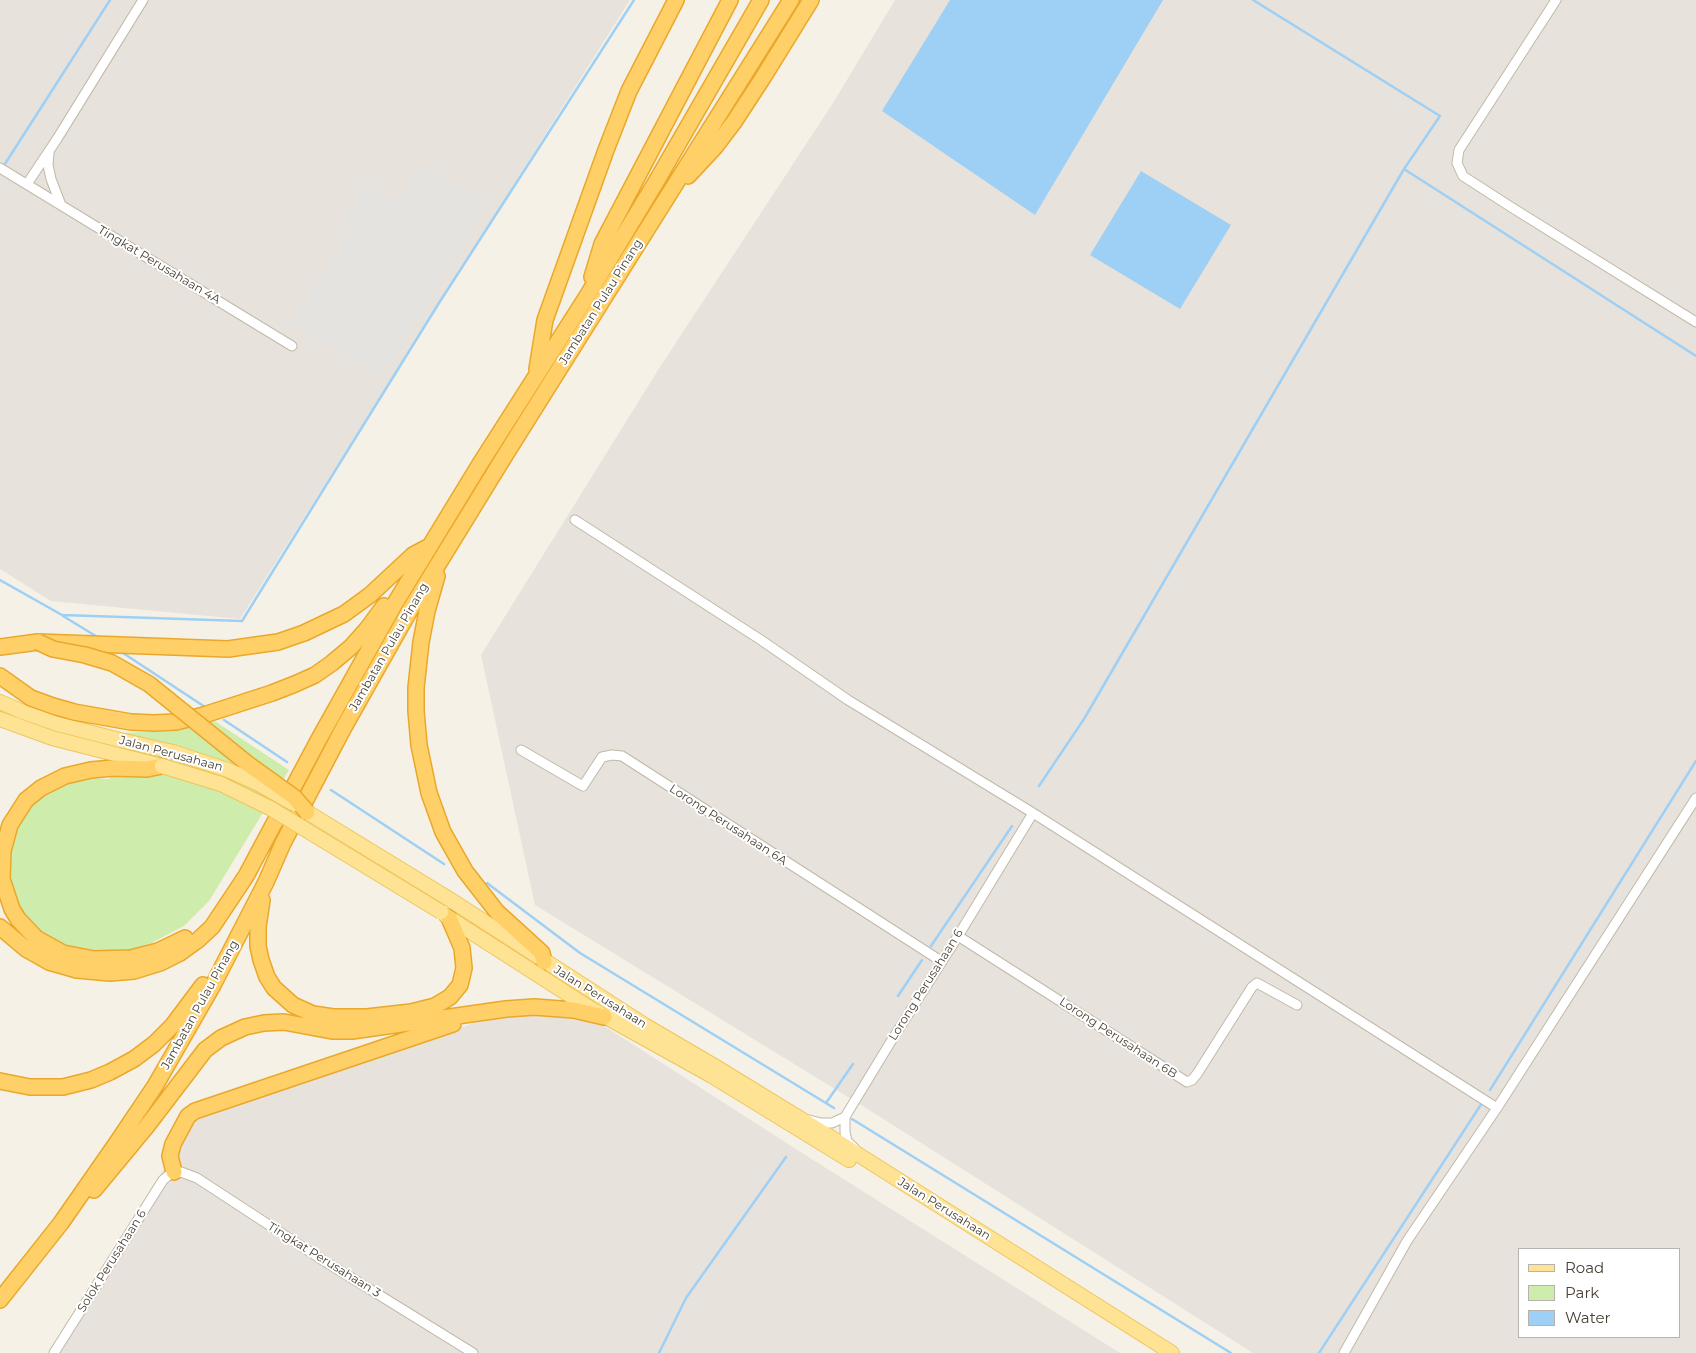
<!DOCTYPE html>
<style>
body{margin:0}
#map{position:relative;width:1696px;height:1353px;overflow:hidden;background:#f5f1e6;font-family:Montserrat,sans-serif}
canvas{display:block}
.legend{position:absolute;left:1518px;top:1248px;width:162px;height:90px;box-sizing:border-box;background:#fff;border:1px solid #b6b3ae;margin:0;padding:6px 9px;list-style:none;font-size:15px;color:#484135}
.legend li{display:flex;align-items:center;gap:10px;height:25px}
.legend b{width:25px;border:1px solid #b6b3ae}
</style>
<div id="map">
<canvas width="1696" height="1353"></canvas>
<ul class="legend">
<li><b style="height:6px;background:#ffe395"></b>Road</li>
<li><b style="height:14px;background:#ceecac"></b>Park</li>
<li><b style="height:14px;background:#9ed0f6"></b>Water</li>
</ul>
</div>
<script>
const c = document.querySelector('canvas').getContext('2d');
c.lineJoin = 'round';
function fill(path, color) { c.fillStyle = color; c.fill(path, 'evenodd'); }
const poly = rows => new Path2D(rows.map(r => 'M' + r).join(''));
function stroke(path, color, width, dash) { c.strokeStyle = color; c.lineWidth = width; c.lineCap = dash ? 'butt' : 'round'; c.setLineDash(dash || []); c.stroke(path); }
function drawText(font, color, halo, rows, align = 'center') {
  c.font = font + ' Montserrat,sans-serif'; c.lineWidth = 4; c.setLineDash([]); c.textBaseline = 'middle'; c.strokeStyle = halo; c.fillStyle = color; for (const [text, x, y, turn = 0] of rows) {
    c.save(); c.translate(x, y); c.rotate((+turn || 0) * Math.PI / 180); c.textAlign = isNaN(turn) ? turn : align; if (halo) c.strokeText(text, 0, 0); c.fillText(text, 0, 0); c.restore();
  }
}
fill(poly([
 [0,0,630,0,240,619,51,601,0,569],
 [895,0,1696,0,1696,1353,1253,1353,866,1108,535,905,481,655,660,367,833,103],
 [1520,1249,1680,1249,1680,1337,1520,1337],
 [542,1012,598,1022,810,1158,1120,1353,53,1353,194,1119,486,1019]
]), '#e7e2db');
fill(poly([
 [213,720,289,770,209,901,184,926,151,943,114,955,53,946,22,919,6,880,10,839,32,804,49,791,68,782,88,778,109,779,121,733,174,731]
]), '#ceecac');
fill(poly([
 [422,162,490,205,381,375,285,322,313,290,354,225,344,218,367,183,396,201]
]), '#e5e3df');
fill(poly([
 [950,0,1163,0,1035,215,882,111],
 [1141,171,1231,225,1180,309,1090,255]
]), '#9ed0f6');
stroke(poly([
 [1253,0,1440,116,1404,169,1696,356],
 [3,167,110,0],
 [0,580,62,615,242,621,439,303,634,0],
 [63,616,99,638],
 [120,651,205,707],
 [224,720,287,762],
 [1039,786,1084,719,1404,169],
 [331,790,444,864],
 [487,883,580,953,834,1108],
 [931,946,1012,826],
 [898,996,922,960],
 [1490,1090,1696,761],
 [826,1103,853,1064],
 [852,1119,1231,1353],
 [659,1353,686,1298,786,1157],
 [1319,1353,1482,1103]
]), '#9ed0f6', 2.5);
const minor = poly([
 [1556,0,1459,150,1457,163,1463,176,1511,207,1696,322],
 [49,153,48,165,51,179,61,205],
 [0,168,292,346],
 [27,184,57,139,143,0],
 [575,520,761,640,848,700,1033,813,1497,1108],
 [521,750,583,786,602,757,612,755,622,756,941,961],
 [958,936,1187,1082,1192,1080,1197,1074,1252,987,1257,983,1297,1005],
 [845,1117,845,1132,847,1141,855,1149],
 [809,1120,821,1123,832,1123,845,1117,890,1043,958,936,1033,813],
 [54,1353,163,1180,169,1175,181,1172,197,1178,321,1259,473,1353],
 [1344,1353,1407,1241,1497,1108,1696,798]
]);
const primary = poly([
 [0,702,23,712,57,724,120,740],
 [0,719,52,738,162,766],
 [307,812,446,897,646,1026,716,1067,832,1138,1172,1353],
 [446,916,588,1007,712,1076,849,1160]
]);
const motorway = poly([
 [688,176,715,147,734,122,764,76,811,0],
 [592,277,602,244,730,0],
 [537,369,545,320,606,150,629,91,676,0],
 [437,576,427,611,421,642,416,688,416,711,419,745,429,793,443,832,465,871,497,912,542,953,544,962],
 [0,647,38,642,228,649,278,642,304,633,344,614,370,595,413,555,428,547],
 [0,676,31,698,53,706,74,712,131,722,154,723,176,722,204,715,272,693,295,684,315,675,332,663,351,647,367,629,384,606],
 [162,766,147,769,113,768,91,770,65,776,41,788,26,800,10,825,3,851,2,879,12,909,18,919,36,938,63,953,94,959,131,958,158,951,185,938],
 [262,900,258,927,258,946,261,960,267,977,274,988,293,1005,313,1014,333,1017,367,1017,411,1012,435,1006,450,997,460,985,464,968,462,948,449,918],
 [0,927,26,949,49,962,77,970,110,973,134,971,160,963,180,953,198,940,212,927,246,876,319,739,394,605,480,464,589,293,656,182,761,0],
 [0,1081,30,1087,63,1087,91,1080,110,1072,134,1059,154,1044,173,1025,203,985],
 [174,1172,170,1156,173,1144,188,1116,195,1111,453,1024],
 [94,1190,147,1126,205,1050,221,1038,245,1027,264,1023,284,1022,332,1031,352,1031,506,1009,534,1007,574,1010,604,1017],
 [0,1300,61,1223,116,1144,155,1086,213,985,266,882,283,843,344,727,410,610,504,457,791,0]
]);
stroke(minor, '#c1b9a8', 11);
stroke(primary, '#eec55b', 16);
stroke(motorway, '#eaa82b', 18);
stroke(minor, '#fff', 9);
stroke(primary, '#ffe395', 14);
stroke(motorway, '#ffd067', 15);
const primaryBridge = poly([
 [120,740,173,752,228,770,257,783,294,804],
 [162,766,221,784,270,808,441,912]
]);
const motorwayBridge = poly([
 [38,642,53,649,85,655,112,663,149,684,248,764,294,797,307,812]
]);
stroke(primaryBridge, '#eec55b', 16, []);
stroke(motorwayBridge, '#eaa82b', 18, []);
stroke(primaryBridge, '#ffe395', 14);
stroke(motorwayBridge, '#ffd067', 15);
drawText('12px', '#484135', '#fff', [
 ["Tingkat Perusahaan 4A",159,265,31],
 ["Jambatan Pulau Pinang",601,302,-58],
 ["Jambatan Pulau Pinang",389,647,-60],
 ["Jalan Perusahaan",171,754,15],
 ["Lorong Perusahaan 6A",728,825,33],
 ["Lorong Perusahaan 6",926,985,-58],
 ["Jalan Perusahaan",600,997,32],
 ["Jambatan Pulau Pinang",200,1005,-61],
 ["Lorong Perusahaan 6B",1118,1038,33],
 ["Jalan Perusahaan",944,1209,32],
 ["Tingkat Perusahaan 3",324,1260,32],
 ["Solok Perusahaan 6",112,1261,-58]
]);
</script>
